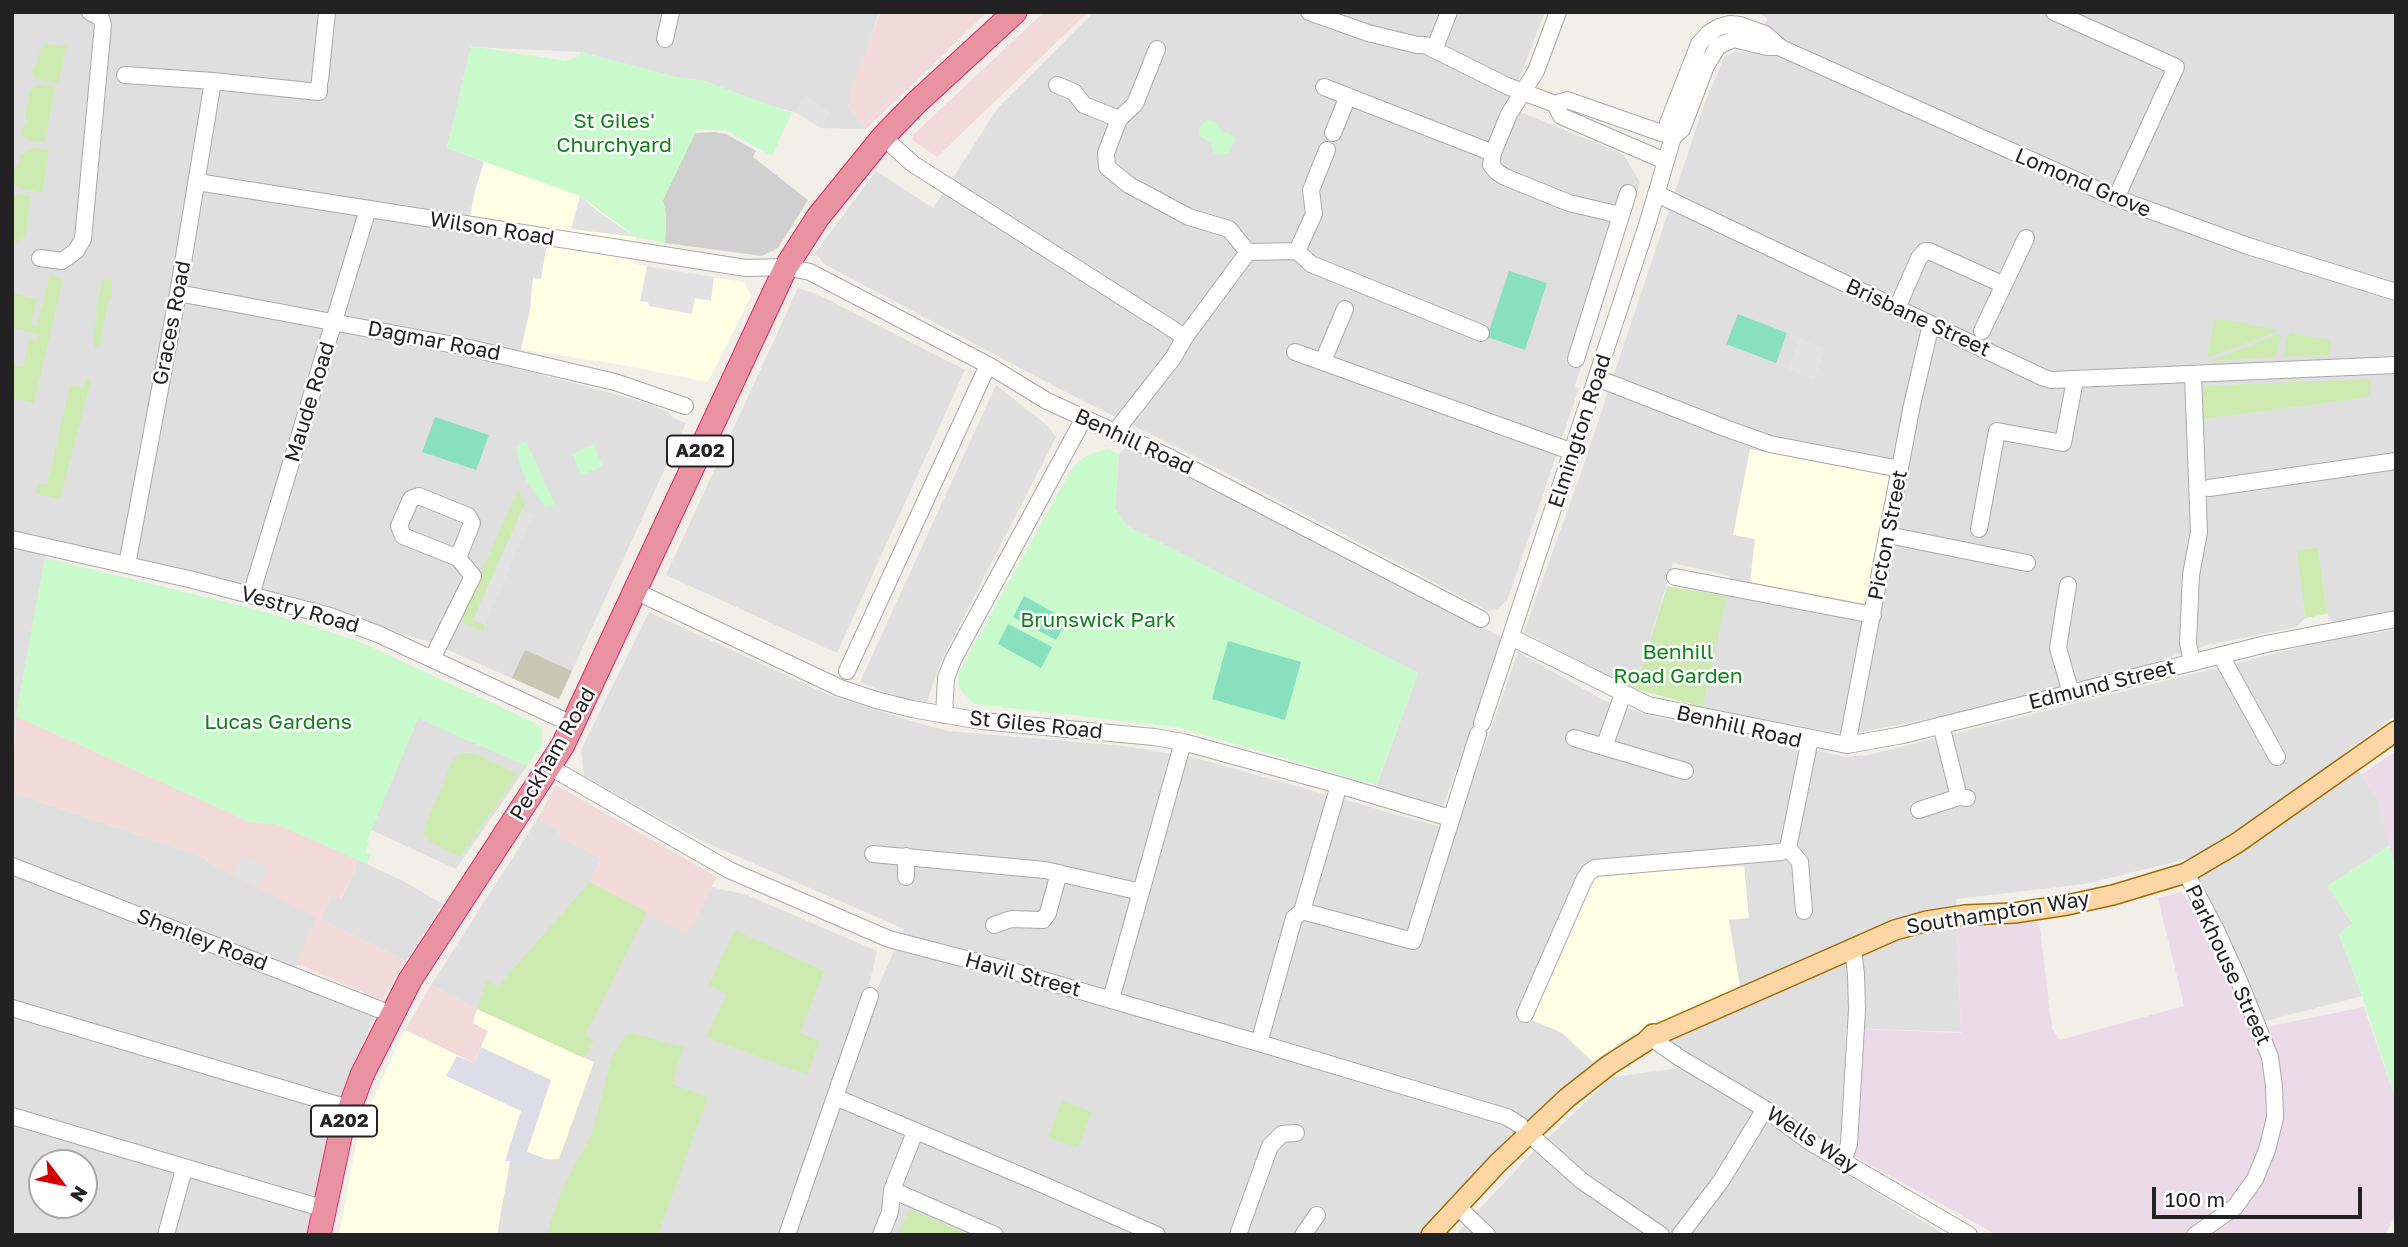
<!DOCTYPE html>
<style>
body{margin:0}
#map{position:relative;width:2408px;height:1247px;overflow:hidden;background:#f2efe9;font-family:"Golos Text",sans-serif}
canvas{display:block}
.frame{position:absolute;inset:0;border:14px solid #222;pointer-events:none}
.north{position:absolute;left:28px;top:1149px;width:70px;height:70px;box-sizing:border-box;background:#fff;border:2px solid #a7a7a7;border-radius:50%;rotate:122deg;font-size:19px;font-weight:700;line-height:28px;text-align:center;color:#222}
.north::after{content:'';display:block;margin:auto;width:24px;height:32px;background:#d40000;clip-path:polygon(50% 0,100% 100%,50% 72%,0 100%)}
.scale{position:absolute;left:2152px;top:1187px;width:210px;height:32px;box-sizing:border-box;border:4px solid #222;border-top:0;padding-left:9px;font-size:21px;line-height:24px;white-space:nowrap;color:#222;-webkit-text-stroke:5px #fff;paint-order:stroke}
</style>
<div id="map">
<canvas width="2408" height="1247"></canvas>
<div class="frame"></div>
<div class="north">N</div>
<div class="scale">100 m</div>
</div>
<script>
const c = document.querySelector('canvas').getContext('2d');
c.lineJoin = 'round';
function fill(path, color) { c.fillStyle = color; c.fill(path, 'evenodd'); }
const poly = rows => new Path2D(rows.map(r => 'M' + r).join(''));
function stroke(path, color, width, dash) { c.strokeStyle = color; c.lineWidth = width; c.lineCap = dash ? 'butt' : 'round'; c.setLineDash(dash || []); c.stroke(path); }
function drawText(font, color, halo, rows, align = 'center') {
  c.font = font + ' "Golos Text",sans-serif'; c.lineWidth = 5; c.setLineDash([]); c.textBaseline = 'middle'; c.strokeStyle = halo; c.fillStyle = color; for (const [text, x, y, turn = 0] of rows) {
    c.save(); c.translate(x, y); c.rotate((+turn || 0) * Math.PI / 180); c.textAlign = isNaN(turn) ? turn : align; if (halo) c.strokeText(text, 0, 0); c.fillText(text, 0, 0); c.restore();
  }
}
fill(poly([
 [12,12,879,12,848,106,866,129,821,128,795,112,774,107,704,81,676,77,581,52,471,47,447,148,484,162,475,191,469,225,548,238,541,280,533,278,530,311,516,368,640,401,668,412,673,418,686,423,559,699,430,642,265,592,48,543,16,716,12,761],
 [1094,12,1545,12,1508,107,1623,154,1640,182,1575,386,1579,388,1511,590,1507,600,1499,608,1489,611,1192,455,1058,388,824,264,815,253,876,171,933,208,998,108],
 [1755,12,2388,12,2396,16,2396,614,2335,625,2327,614,2318,547,2298,550,2305,618,2296,627,2208,645,2085,684,1991,707,1860,732,1831,732,1703,707,1730,576,1673,563,1635,689,1524,632,1581,473,1704,105,1724,57,1735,51,1753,53,1768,18],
 [798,288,817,294,965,370,837,653,666,575],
 [996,385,1048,426,1056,437,940,663,927,702,915,704,860,682],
 [1127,446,1189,473,1499,636,1502,646,1443,806,1431,810,1375,790,1418,673,1127,526,1115,508,1119,454],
 [649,612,831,696,911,721,948,731,1124,746,1196,758,1455,831,1518,652,1603,700,1651,716,1846,757,1869,755,2337,638,2396,630,2396,715,2345,752,2379,801,2389,846,2328,886,2353,924,2339,934,2362,996,2262,1022,2190,858,2085,884,1956,899,1961,1032,1846,1028,1842,1142,1834,1148,1669,1045,1661,1027,1549,1108,1520,1125,1421,1235,497,1235,509,1160,593,1062,477,1009,431,985,538,818,560,830,558,836,601,858,590,882,687,933,712,887,747,895,877,951,859,1029,904,929,700,840,584,776,581,750],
 [418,718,527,766,456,869,371,830],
 [12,792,207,858,206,861,317,917,290,984,374,1017,338,1101,306,1235,12,1235],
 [42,1163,84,1163,84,1205,42,1205],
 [356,859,403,881,443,904,406,961,320,919,332,895,341,899,355,870],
 [1680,1068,1772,1123,1832,1165,1945,1235,1455,1235,1531,1154,1612,1077]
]), '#e0dfdf');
fill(poly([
 [880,12,987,12,866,129,848,106,853,84],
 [1044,12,1088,12,937,157,912,140,913,135],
 [16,716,250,822,277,824,356,859,355,870,340,899,332,895,320,919,406,961,382,1000,297,964,316,917,206,861,207,858,12,792],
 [556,785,717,877,687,934,590,882,601,858,558,836,560,830,538,818],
 [431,985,477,1009,473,1023,488,1031,474,1064,405,1030]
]), '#f2dad9');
fill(poly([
 [2396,751,2396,868,2394,868,2379,801,2361,775],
 [2181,892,2218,938,2266,1027,2364,1007,2396,1101,2396,1214,2385,1235,1997,1235,1853,1155,1862,1029,1961,1033,1957,925,2031,916,2040,928,2052,1029,2060,1040,2184,1006,2158,898]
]), '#ebdbe8');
fill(poly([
 [484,162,580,196,636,237,633,264,744,282,751,296,708,382,617,364,521,349,530,311,533,278,541,279,548,238,468,225,475,191],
 [1750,449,1890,476,1866,604,1750,582,1755,539,1733,535],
 [1744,866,1749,918,1729,920,1740,987,1629,1037,1593,1062,1562,1033,1532,1020,1594,879,1600,874],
 [477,1009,594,1062,559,1159,510,1161,497,1235,339,1235,359,1129,405,1030,474,1063,488,1031,473,1023]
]), '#ffffe5');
fill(poly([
 [715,132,726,134,756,151,753,157,808,200,778,248,762,256,665,243,666,216,663,200,695,133]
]), '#d0d0d0');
fill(poly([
 [525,650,572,671,559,699,512,678]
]), '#c7c7b4');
fill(poly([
 [46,44,66,46,59,83,37,79,34,76,32,71,38,62,39,51],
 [40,85,55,87,45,142,31,141,23,136,21,131,26,120,26,107,29,102,28,95,34,86],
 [32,148,49,150,42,193,20,188,16,186,13,178,14,169,20,163,20,155],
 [19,194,31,196,25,237,17,242,12,240,12,196],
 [50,275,63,279,34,403,12,398,12,365,23,367,29,339,37,341,38,334,12,328,12,293,37,299,31,324,37,326],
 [112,279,112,297,108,303,99,347,95,347,93,339,97,314,96,307,103,280],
 [2218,318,2278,330,2278,331,2207,358,2214,321],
 [2291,333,2329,340,2332,343,2329,355,2283,357,2287,336],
 [2279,334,2281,336,2276,357,2207,362],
 [87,379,91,380,60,499,36,494,38,483,47,484,70,385,81,387],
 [2370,379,2370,397,2203,419,2203,386],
 [518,489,525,503,473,620,485,625,484,632,460,621],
 [2318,547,2327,614,2305,618,2297,550],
 [1667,586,1727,596,1703,707,1635,689],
 [461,753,474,753,518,774,460,857,430,842,424,835,425,826,453,760],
 [590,882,647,912,585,1035,594,1040,584,1058,477,1009,486,981,498,986],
 [735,930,824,971,800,1033,820,1041,807,1075,706,1037,727,994,709,985],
 [631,1033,684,1047,672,1084,708,1097,658,1235,546,1235,563,1187,591,1136,612,1057,626,1035],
 [1062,1100,1092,1112,1078,1148,1048,1137],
 [909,1209,969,1235,898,1235]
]), '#cdebb0');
fill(poly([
 [471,46,565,61,579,56,581,52,676,77,704,81,792,113,772,156,726,130,697,129,663,200,666,216,665,243,636,237,580,196,447,148],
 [1207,120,1215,121,1222,132,1230,133,1234,137,1235,141,1229,152,1223,155,1215,154,1212,148,1212,143,1202,138,1199,133,1200,126],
 [526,441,555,504,546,508,526,480,519,463,516,446],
 [593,444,603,466,581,475,572,454],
 [1109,449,1119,454,1115,508,1127,526,1418,673,1376,785,1177,727,975,704,964,694,958,685,958,674,1071,470,1080,460,1090,454],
 [45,558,242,606,313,626,360,642,535,723,542,729,542,745,527,766,418,718,367,841,369,843,365,852,370,855,367,864,277,824,250,822,16,716],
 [2389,846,2396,868,2396,1101,2362,996,2339,933,2353,923,2328,886]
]), '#c8facc');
fill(poly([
 [1509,271,1547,283,1525,350,1487,337],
 [1738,314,1787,333,1776,363,1726,344],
 [435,417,489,435,476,470,422,452],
 [1024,596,1067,620,1056,640,1013,617],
 [1008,624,1052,647,1041,668,998,644],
 [1228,641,1301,662,1285,720,1212,699]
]), '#88e0be');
fill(poly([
 [805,95,831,112,821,128,795,112],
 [580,196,600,213,636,237,571,229],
 [647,266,714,277,711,301,695,298,692,314,649,306,648,302,640,301],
 [1800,338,1826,349,1814,380,1787,369],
 [522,510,533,515,485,625,473,620],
 [241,855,268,868,259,886,233,874]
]), '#e2e2e2');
fill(poly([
 [481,1047,551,1080,527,1152,552,1161,505,1161,521,1111,446,1076,457,1056,474,1063]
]), '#dddde8');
const minor = poly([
 [1309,12,1368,33,1417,45,1425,45,1507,86,1555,104,1567,100,1673,137],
 [1558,12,1536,71,1509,114,1493,153,1491,165,1497,172,1505,177,1569,203,1620,215],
 [2054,12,2176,67,2116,198],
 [665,39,671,12],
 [1157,49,1135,104,1119,119,1106,153,1107,167,1129,185,1189,217,1229,229,1248,252,1297,251,1311,264,1481,333],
 [1434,50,1449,12],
 [125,75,213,81,319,92,319,85],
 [320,80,327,12],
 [1057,85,1074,92,1084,105,1119,119],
 [1324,87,1493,153],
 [1555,104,1561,116,1665,161],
 [1333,133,1348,96],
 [883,137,913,164,1185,337],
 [1673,137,1668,123,1699,44,1709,33,1719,27,1730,24,1740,25,1765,34,1781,48,2116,198,2248,246,2396,292],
 [197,182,746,268,786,267,810,272,988,365,1047,401,1169,457,1481,619],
 [1657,194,2042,377,2051,380,2396,365],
 [1297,251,1314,214,1311,190,1327,150],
 [40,258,62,261,76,251,83,239,103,25,101,18,90,12],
 [178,293,465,347,615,382,685,406],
 [1897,308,1919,258,1925,251,1929,251,2004,285],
 [1982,331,2026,238],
 [1295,352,1573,452],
 [1576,359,1628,193],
 [1323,361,1345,309],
 [1597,378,1725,428,1770,444,1900,469],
 [1115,432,1173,358,1185,337,1248,252],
 [2209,488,2396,461],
 [1979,529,1997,431,2063,443,2075,380],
 [1888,535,2027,563],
 [12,539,193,580,330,616,378,634,574,725],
 [127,565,178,293,213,81],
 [1675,577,1873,615],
 [2068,585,2058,648,2071,693],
 [635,591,840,688,876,700,912,709,981,721,1154,737,1183,742,1339,785,1450,818],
 [251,595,368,209],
 [1511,637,1648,705,1847,745,1903,735,2266,644,2396,619],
 [2221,656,2277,757],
 [432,659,473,576,458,558,403,536,399,526,411,499,419,496,468,516,472,523,458,558],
 [2192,663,2188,643,2191,575,2199,532,2193,375],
 [847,671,988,365],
 [944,715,946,678,953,660,1084,418],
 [1482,723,1647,225,1673,137,1682,129,1706,66,1718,46,1734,39,1767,47,1780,47],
 [1941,725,1959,797],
 [1574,738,1685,771],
 [1847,745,1912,405,1931,324],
 [1604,747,1623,694],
 [550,767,729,870,889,939,1012,971,1259,1043,1507,1117,1520,1125],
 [1919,810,1959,797,1967,798],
 [873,854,1045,870,1141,892],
 [12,866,391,1014],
 [2186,873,2217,932,2237,976,2270,1057,2274,1086,2275,1118,2267,1150,2255,1179,2235,1207,2195,1235],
 [906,877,906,856],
 [1302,911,1413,941,1478,734],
 [1804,911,1800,862,1788,848,1810,739],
 [994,925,1011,919,1043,920,1048,913,1059,873],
 [1111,999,1183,742],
 [12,1008,348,1108],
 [1525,1014,1583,882,1588,873,1595,868,1781,852,1788,848],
 [1657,1042,1680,1058,1765,1109,1810,1142,1969,1235],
 [1259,1043,1294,918,1302,911,1339,785],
 [835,1097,1046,1186,1157,1235],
 [12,1116,325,1209],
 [1528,1133,1582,1181,1661,1235],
 [1843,1162,1849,1144,1857,1010,1856,974,1853,948],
 [892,1190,995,1235],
 [1458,1207,1487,1235],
 [166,1235,184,1169],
 [787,1235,870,996],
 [881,1235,890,1212,892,1190,915,1132],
 [1238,1235,1270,1146,1282,1134,1296,1133],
 [1303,1235,1317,1215],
 [1680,1235,1721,1181,1765,1109]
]);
const major = poly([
 [1431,1235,1498,1163,1567,1098,1609,1065,1645,1042,1653,1034,1659,1034,1895,930,1927,921,1965,915,2014,913,2067,905,2113,895,2186,873,2237,843,2396,731]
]);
const highway = poly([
 [319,1235,341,1132,362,1075,410,980,563,745,786,267,818,217,883,137,916,103,1015,12]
]);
stroke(minor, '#a9a9a9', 18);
stroke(major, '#a06b00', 22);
stroke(highway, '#dc2a67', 25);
stroke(minor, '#fff', 16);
stroke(major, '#fcd6a4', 19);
stroke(highway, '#e892a2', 23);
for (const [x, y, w] of [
 [700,451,66],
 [344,1121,66]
]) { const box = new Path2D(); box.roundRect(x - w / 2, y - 15.5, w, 31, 5); c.fillStyle = '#fff'; c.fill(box); stroke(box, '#222', 2); }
drawText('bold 19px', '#222', null, [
 ["A202",700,451],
 ["A202",344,1121]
]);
drawText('21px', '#0c8416', '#fff', [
 ["St Giles'",614,121],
 ["Churchyard",614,145],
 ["Brunswick Park",1098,620],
 ["Benhill",1678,652],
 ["Road Garden",1678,676],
 ["Lucas Gardens",278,722]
]);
drawText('21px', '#222', '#fff', [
 ["Lomond Grove",2083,183,23],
 ["Wilson Road",492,229,9],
 ["Brisbane Street",1918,318,25],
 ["Graces Road",172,323,-79],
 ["Dagmar Road",434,341,11],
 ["Maude Road",310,402,-73],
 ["Elmington Road",1580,431,-72],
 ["Benhill Road",1134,442,25],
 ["Picton Street",1888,535,-79],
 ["Vestry Road",300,610,16],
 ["Edmund Street",2102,685,-14],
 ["St Giles Road",1036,725,6],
 ["Benhill Road",1739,727,13],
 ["Peckham Road",553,754,-60],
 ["Southampton Way",1998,913,-9],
 ["Shenley Road",202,940,21],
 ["Parkhouse Street",2228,965,65],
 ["Havil Street",1023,975,15],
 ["Wells Way",1812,1140,33]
]);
</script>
